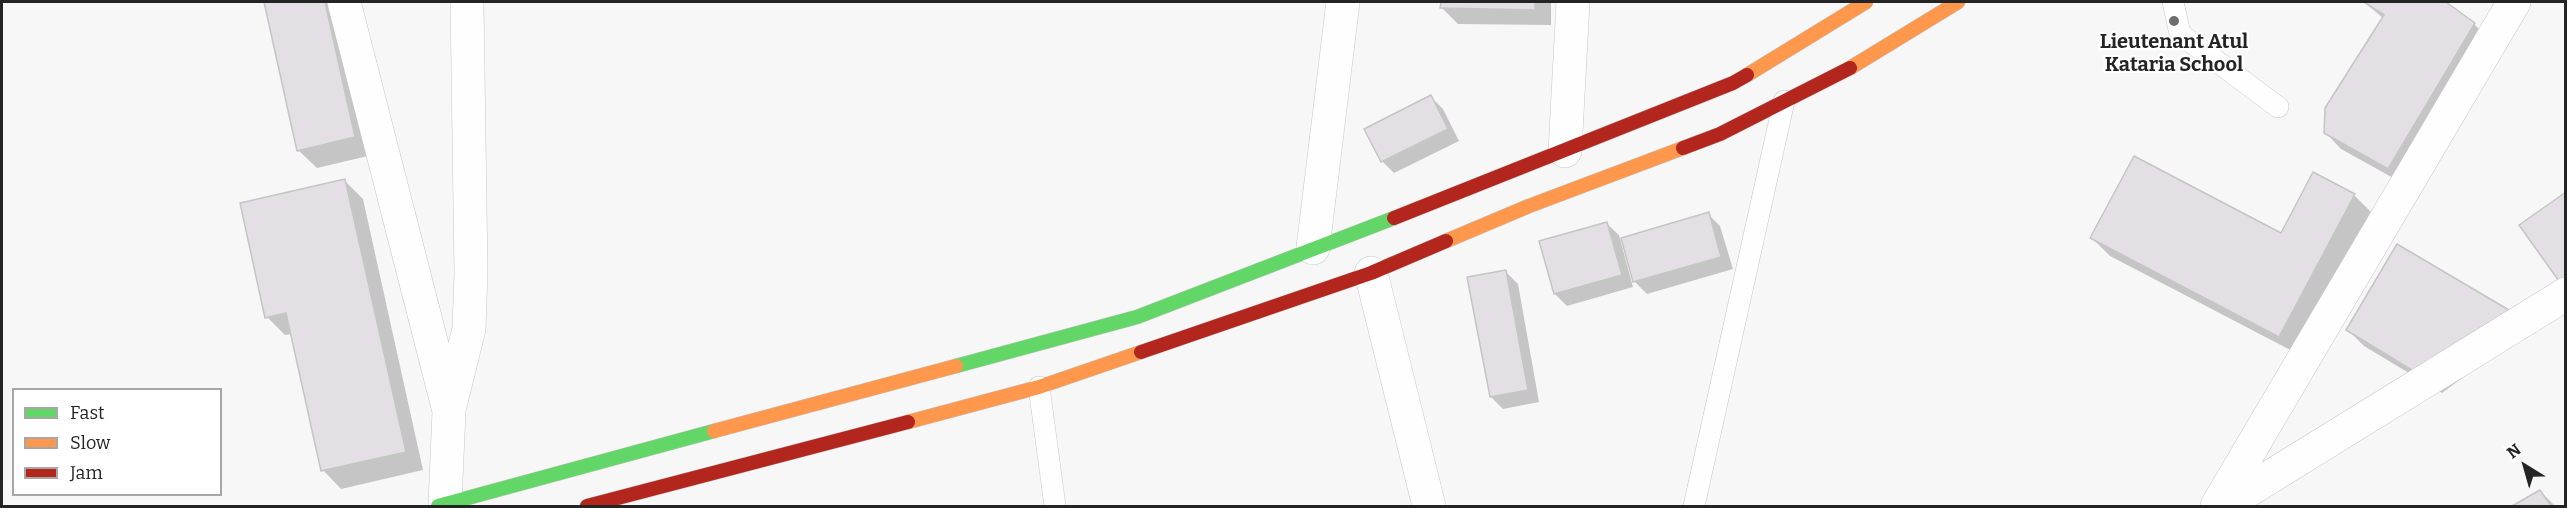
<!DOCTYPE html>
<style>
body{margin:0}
#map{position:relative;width:2567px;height:508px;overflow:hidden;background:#f7f7f7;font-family:Bitter,serif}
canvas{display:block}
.frame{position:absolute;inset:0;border:3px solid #252425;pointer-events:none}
.legend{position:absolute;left:12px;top:388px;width:210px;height:108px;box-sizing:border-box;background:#fff;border:2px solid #a8a7a8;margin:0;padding:8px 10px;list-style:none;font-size:18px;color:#252425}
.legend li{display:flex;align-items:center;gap:12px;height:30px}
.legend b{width:30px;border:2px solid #a8a7a8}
.north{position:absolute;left:2495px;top:436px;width:60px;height:60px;-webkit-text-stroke:4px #fff;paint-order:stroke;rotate:323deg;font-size:16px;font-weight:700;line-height:24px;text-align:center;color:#252425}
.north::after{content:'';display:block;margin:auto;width:21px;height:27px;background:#252425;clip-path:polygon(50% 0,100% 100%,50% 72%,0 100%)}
</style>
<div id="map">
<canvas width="2567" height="508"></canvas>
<div class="frame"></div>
<ul class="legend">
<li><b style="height:8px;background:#63d668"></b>Fast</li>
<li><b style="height:8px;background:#ff974d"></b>Slow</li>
<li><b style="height:8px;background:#b3261e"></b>Jam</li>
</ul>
<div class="north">N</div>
</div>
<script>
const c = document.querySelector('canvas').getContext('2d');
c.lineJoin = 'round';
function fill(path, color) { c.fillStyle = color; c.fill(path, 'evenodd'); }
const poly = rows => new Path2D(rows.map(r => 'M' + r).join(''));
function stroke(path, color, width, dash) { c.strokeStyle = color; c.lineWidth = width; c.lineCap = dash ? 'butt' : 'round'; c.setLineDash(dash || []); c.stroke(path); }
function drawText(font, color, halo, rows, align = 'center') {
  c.font = font + ' Bitter,serif'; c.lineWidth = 4.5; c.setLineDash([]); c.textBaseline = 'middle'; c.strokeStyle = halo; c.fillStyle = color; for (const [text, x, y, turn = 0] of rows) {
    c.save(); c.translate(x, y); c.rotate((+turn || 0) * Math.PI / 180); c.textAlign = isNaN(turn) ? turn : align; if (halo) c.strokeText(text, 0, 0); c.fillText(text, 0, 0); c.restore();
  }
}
fill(poly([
 [266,2,338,2,372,155,317,168,298,150],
 [1442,2,1551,2,1551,25,1458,24,1442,8],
 [2364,2,2443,2,2474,24,2490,40,2404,184,2341,149,2325,132,2383,18],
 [1431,97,1443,109,1459,141,1394,173,1382,161],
 [2313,174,2355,196,2373,214,2298,354,2110,256,2092,238,2281,235],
 [345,181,363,199,423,470,341,489,323,470,292,334,285,335,267,317],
 [1708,214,1720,226,1733,269,1647,294,1635,282,1623,239],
 [1606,223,1619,235,1633,287,1567,306,1555,294],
 [1506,272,1518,284,1539,402,1503,409,1491,397],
 [2528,329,2442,393,2364,346,2348,330],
 [2540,491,2555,506,2515,506]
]), '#0003');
const building = poly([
 [264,2,325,2,355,137,297,151,264,2],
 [1441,2,1535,2,1535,10,1440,8,1441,2],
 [2364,2,2446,2,2475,23,2388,169,2324,133,2325,108,2384,15,2364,2],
 [1431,95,1448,129,1381,162,1364,129,1431,95],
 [2134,156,2281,233,2313,172,2355,194,2279,337,2090,238,2134,156],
 [345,179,406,452,321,471,286,313,265,318,240,203,345,179],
 [2566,192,2566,280,2561,284,2519,225,2566,192],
 [1709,212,1721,257,1633,282,1621,238,1709,212],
 [1607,222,1622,275,1554,294,1539,241,1607,222],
 [2397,244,2514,313,2425,378,2346,330,2397,244],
 [1506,270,1528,390,1490,397,1467,277,1506,270],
 [2540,490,2551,506,2512,506,2540,490]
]);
fill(building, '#e4dfe5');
stroke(building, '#c5c5c5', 1.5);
const lane = poly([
 [2173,2,2180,34,2278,107],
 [1039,387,1055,506],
 [1694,506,1784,101]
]);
const street = poly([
 [344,2,449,411,445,504],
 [1565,151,1573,2],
 [1313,248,1343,2],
 [1371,273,1429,506],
 [450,406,469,329,471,272,467,2],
 [2217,506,2514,2],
 [2223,506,2566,294]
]);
const fast = poly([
 [956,366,1137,317,1394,218],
 [438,506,714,431]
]);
const slow = poly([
 [1850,68,1958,2],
 [1747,75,1866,2],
 [1446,241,1529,206,1683,148],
 [908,422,1039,387,1141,352],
 [714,431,956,366]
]);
const jam = poly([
 [1683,148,1720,134,1850,68],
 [1394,218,1733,83,1747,75],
 [1141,352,1371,273,1446,241],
 [587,506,908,422]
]);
stroke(lane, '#c7c7c7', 22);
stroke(street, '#c7c7c7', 34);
stroke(fast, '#c7c7c7', 15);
stroke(slow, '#c7c7c7', 15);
stroke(jam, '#c7c7c7', 15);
stroke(lane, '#fefefe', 21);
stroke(street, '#fefefe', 33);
stroke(fast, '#63d668', 14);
stroke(slow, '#ff974d', 14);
stroke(jam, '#b3261e', 14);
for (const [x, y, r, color] of [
 [2174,21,6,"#6e6e6e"]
]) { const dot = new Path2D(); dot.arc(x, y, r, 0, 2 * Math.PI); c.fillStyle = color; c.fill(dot); stroke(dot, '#fff', 2); }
drawText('bold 20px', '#252425', '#fff', [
 ["Lieutenant Atul",2174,42],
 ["Kataria School",2174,65]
]);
</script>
